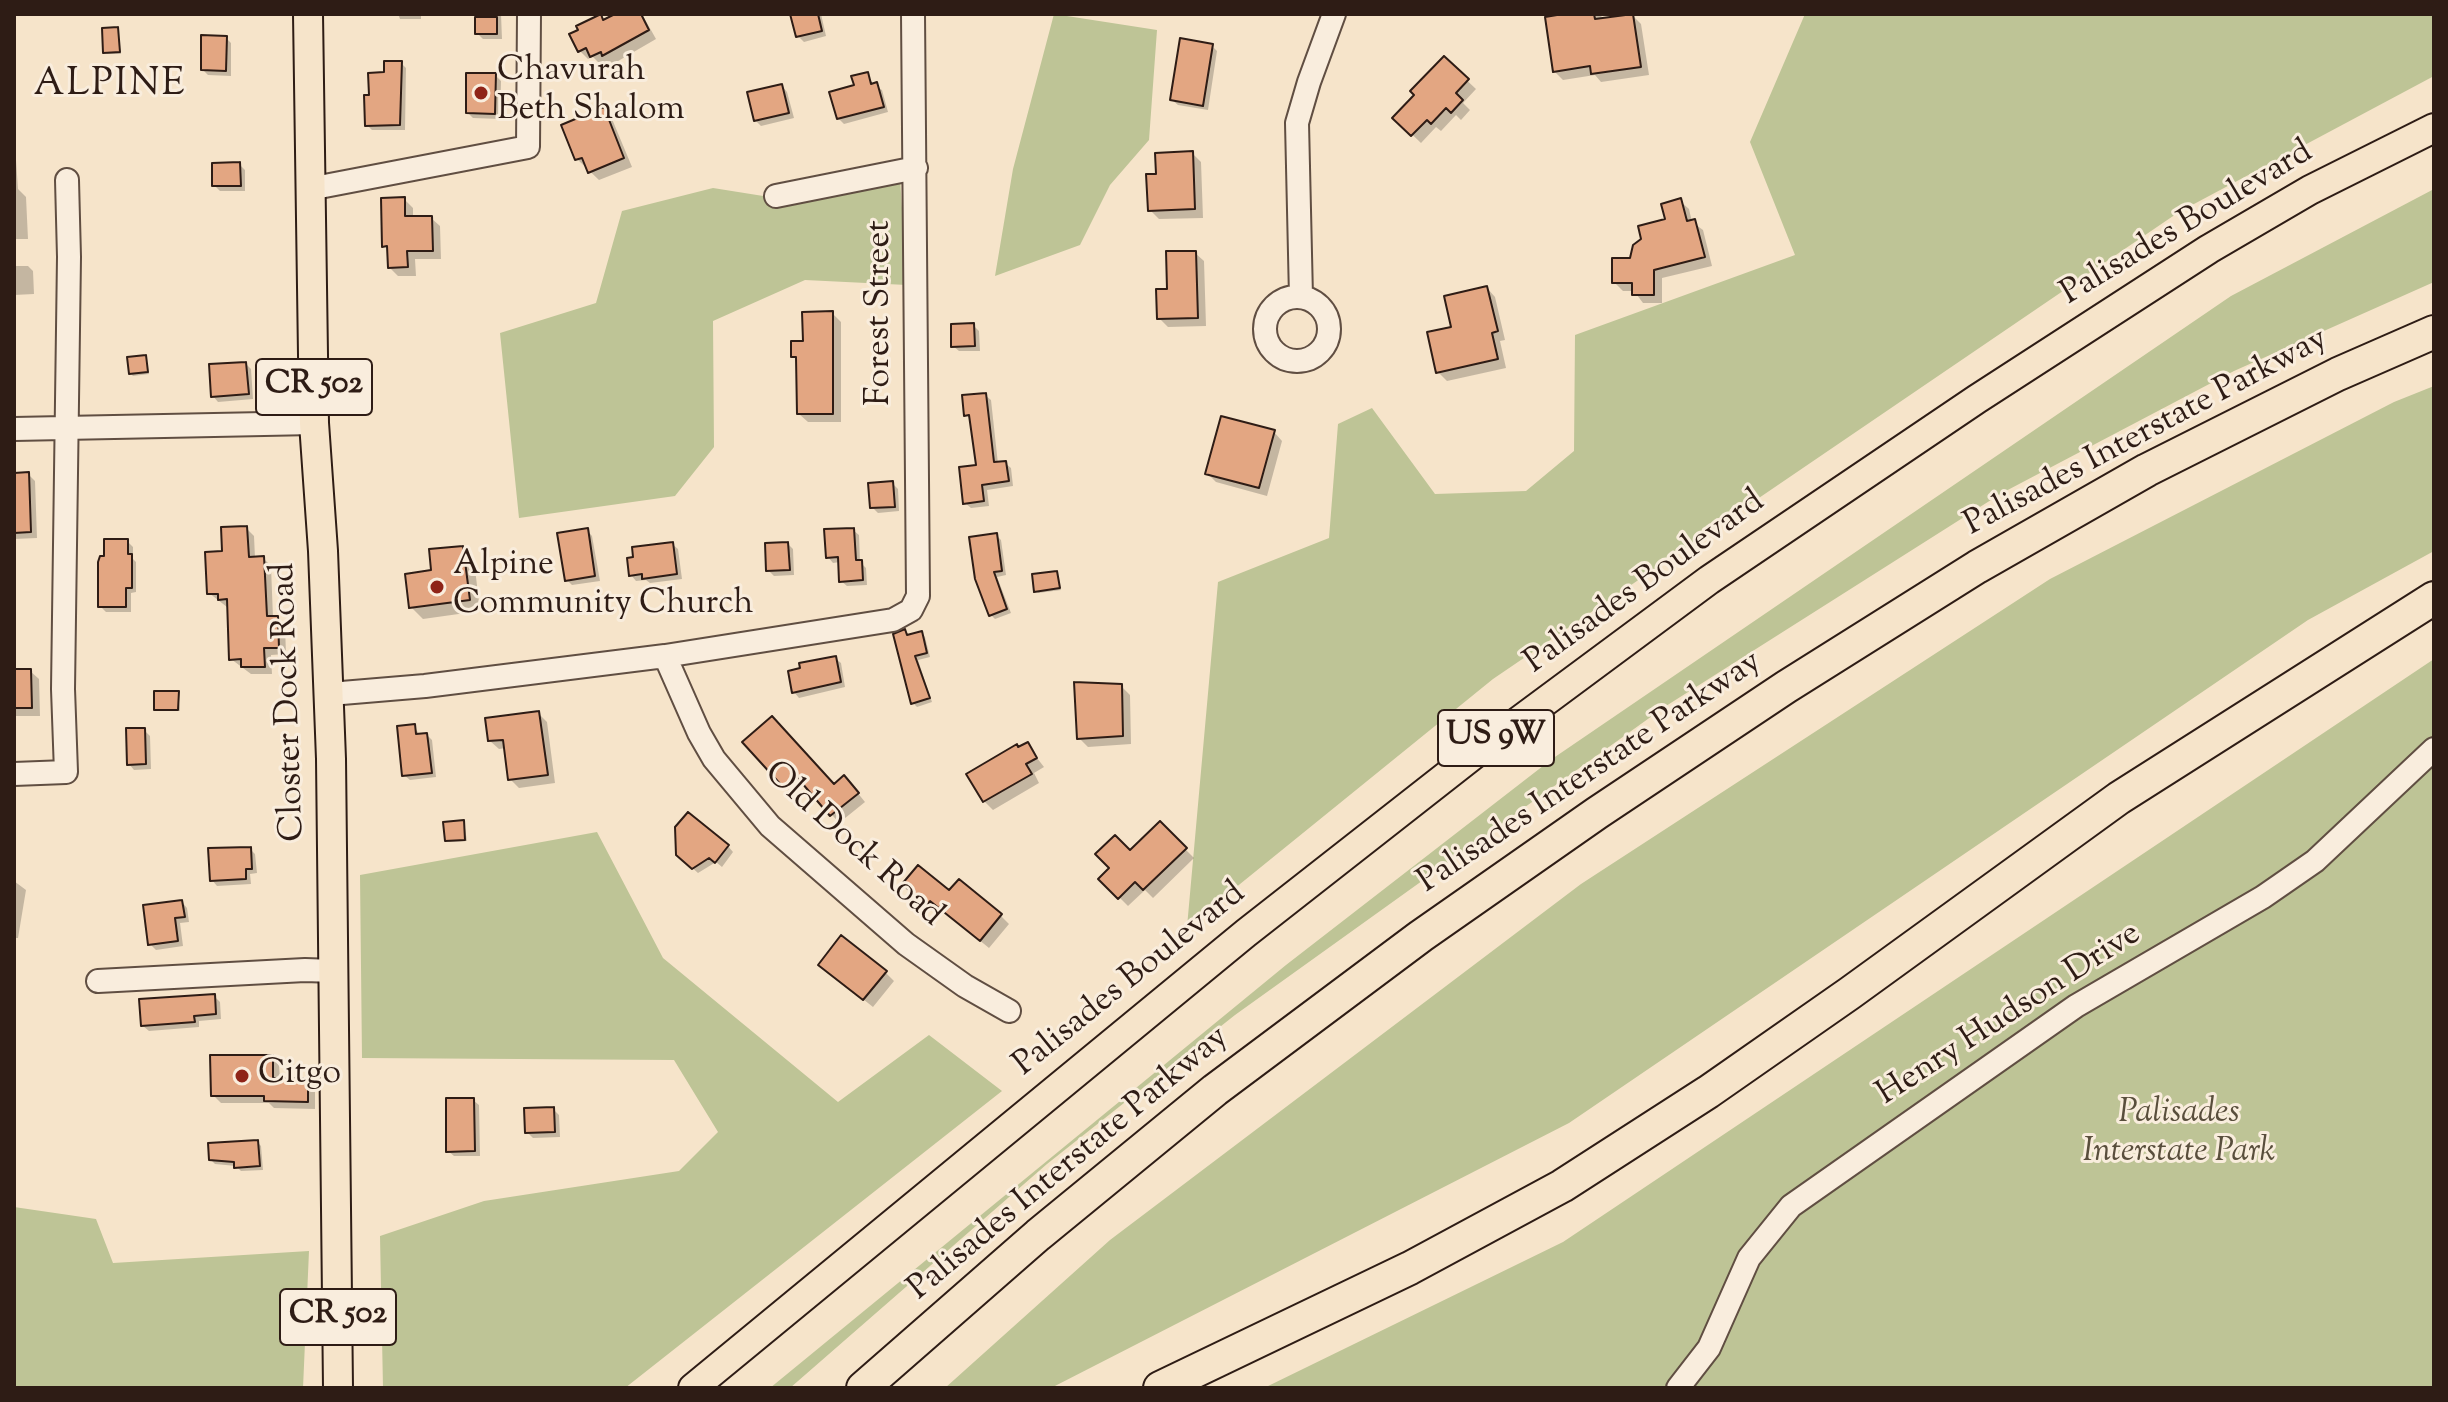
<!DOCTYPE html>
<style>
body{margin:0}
#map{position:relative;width:2448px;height:1402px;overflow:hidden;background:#f6e4ca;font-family:"Sorts Mill Goudy",serif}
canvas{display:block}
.frame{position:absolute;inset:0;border:16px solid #2e1c15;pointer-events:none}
</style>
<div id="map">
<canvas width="2448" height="1402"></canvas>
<div class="frame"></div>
</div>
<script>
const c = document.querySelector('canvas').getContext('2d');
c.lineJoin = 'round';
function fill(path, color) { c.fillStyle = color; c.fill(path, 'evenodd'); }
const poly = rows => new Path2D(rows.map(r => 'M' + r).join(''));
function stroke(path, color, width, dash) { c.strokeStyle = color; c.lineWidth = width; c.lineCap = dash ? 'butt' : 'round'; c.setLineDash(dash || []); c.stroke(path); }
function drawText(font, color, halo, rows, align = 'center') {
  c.font = font + ' "Sorts Mill Goudy",serif'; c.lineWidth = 6; c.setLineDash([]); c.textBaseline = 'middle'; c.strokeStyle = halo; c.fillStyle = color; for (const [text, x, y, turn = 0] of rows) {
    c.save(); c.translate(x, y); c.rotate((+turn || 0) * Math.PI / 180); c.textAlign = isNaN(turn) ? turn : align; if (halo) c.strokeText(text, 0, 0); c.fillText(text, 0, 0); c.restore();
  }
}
fill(poly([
 [1054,14,1157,30,1149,140,1110,185,1080,245,995,276,1013,169],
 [1805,14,2434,14,2434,76,2179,212,1493,679,1187,927,1218,582,1329,538,1338,424,1372,408,1435,494,1526,491,1574,451,1575,335,1795,255,1750,142],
 [900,178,907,285,805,280,713,321,714,447,675,496,519,518,500,333,596,303,622,211,713,188,782,199],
 [2434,189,2434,282,2234,371,2002,493,1666,706,1235,1015,1047,1164,790,1388,770,1388,1286,965,1552,759,2231,296],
 [2434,386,2434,551,2308,620,1569,1123,1051,1388,945,1388,1110,1240,1581,884,2050,579,2394,402],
 [2434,659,2434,1388,1264,1388,1563,1242],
 [597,832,663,958,838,1102,929,1035,1002,1091,625,1388,383,1388,380,1236,484,1201,679,1171,718,1132,674,1060,362,1058,360,875],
 [14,1207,96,1219,113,1263,309,1251,303,1388,14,1388]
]), '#bec496');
fill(poly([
 [398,14,421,14,421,19,400,19],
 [475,14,501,14,502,39,483,39,477,33],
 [624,14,642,14,656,39,613,64,610,61,601,65,593,57,588,59,579,50,600,17,605,21],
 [793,14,821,14,826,36,804,42,798,36],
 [1562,14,1601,14,1602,20,1633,16,1641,24,1649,75,1601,82,1595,75,1563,80,1554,71],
 [117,30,121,54,107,54,105,52],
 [226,38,231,43,231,76,208,75,203,70],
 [1212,46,1217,51,1208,110,1178,105,1172,100],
 [1444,59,1476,89,1463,103,1470,110,1461,120,1456,115,1441,131,1436,127,1421,143,1395,118],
 [401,63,406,68,405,130,372,130,367,125,371,97,386,74],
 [867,74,874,85,882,90,888,112,844,124,838,118,856,87],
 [495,75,501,81,500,119,473,118,468,113],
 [782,86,787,92,794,118,761,126,755,120],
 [604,110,612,119,632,167,599,180,577,159],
 [1192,153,1201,162,1203,218,1159,219,1150,210,1158,176],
 [14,158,16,160,18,189,26,197,28,239,14,239],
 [239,164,245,170,245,191,220,191,214,185],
 [404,199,413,208,413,218,431,218,440,226,441,259,415,259,416,276,398,276,389,267,389,250,384,246],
 [1680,201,1689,209,1692,222,1703,230,1712,266,1662,278,1662,303,1643,303,1634,291,1623,291,1614,282,1667,220],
 [1195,253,1204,261,1206,326,1168,327,1159,318,1169,291],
 [14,266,28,266,33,271,34,294,14,295],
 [1487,288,1495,297,1505,340,1500,341,1506,368,1447,381,1438,372,1453,328],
 [832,313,841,322,841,422,808,422,799,414,798,362,793,356],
 [974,326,979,331,980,351,959,351,953,346],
 [145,357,149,374,133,376,131,374],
 [246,364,251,369,253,399,218,402,213,396],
 [985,395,991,400,998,464,1005,463,1011,468,1013,486,987,490,989,506,971,508,965,503,978,467,972,420,966,415],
 [1274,432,1282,441,1267,496,1216,482,1207,473],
 [14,474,28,474,35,481,37,538,14,539],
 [892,483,898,489,899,511,878,513,872,507],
 [246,528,254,536,255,558,263,558,271,566,273,618,277,618,285,626,286,654,271,655,272,674,251,674,231,659,227,607,209,593,224,553],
 [587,530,592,536,600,581,572,585,567,580],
 [853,530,859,535,860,562,866,568,867,585,847,586,841,581,840,562,833,563,828,557],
 [996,535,1001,540,1006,575,997,577,1011,613,995,619,990,614],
 [127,541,133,547,133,559,136,562,136,592,131,593,131,612,106,612,100,606],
 [672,544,678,549,682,579,650,583,646,580,636,581,631,575,636,559],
 [788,544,793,549,794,575,774,576,768,570],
 [462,548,474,560,480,611,423,619,411,607,434,572],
 [1056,573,1061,590,1038,593,1036,591],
 [905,632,910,636,921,633,925,637,930,657,918,660,932,702,917,707,913,703],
 [835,658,841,663,845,687,799,698,794,692],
 [14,671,30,671,39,679,40,716,14,716],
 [1121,686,1130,695,1131,744,1088,747,1079,738],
 [178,693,180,711,156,709],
 [538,713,547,722,555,783,519,788,510,779,506,748,499,749,490,741],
 [414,727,420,735,427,735,432,740,436,777,410,780,404,775],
 [144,730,150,736,151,769,134,770,129,764],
 [745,742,834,786,852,786,865,802,839,823,805,783,792,794],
 [1027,745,1044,767,1034,773,1039,783,993,810,984,801,969,774],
 [464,822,467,841,449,842,447,840],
 [1160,824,1194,858,1153,898,1145,890,1128,906,1101,879],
 [728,846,733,852,722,867,716,862,698,873,678,855],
 [250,849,255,854,257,873,250,874,251,884,217,886,212,880],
 [14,881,26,890,18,938,14,938],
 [913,893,950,893,1000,915,1009,924,989,948,940,908,937,912],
 [182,902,187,908,189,922,180,923,183,946,156,950,150,944],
 [885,972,894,981,873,1007,830,973],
 [214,996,220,1002,221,1019,199,1021,199,1027,149,1031,143,1026],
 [272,1057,279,1065,280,1080,308,1080,315,1087,315,1109,274,1108,269,1103,221,1103,213,1095],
 [473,1100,479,1105,480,1156,454,1156,448,1151],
 [553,1109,559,1115,560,1137,533,1138,527,1132],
 [257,1142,261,1146,263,1170,241,1171,236,1166,215,1164,211,1160]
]), '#0003');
const building = poly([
 [601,14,603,20,615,14,641,14,649,30,602,56,601,52,590,57,586,48,578,52,569,34,578,30,576,26,601,14],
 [790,14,818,14,822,31,796,37,790,14],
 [1563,14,1594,14,1595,19,1633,14,1641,67,1591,74,1590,66,1553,72,1545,17,1563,14],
 [475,17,497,17,497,34,475,34,475,17],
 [118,27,120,52,103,53,102,28,118,27],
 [201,35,227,36,226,71,201,70,201,35],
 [1180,38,1213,44,1203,106,1170,100,1180,38],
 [1444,56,1469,79,1456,93,1463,100,1451,113,1446,108,1431,124,1427,120,1411,136,1392,118,1414,95,1410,91,1444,56],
 [384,61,402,61,400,125,365,126,364,95,369,95,368,73,384,72,384,61],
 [868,72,871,84,877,82,884,107,837,119,829,92,854,85,851,76,868,72],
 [466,73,496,73,495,114,466,113,466,73],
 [782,84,789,113,754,121,747,92,782,84],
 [604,107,624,158,588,173,582,158,575,160,561,125,604,107],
 [1193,151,1195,209,1148,211,1146,174,1156,174,1155,153,1193,151],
 [240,162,241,186,212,186,212,163,240,162],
 [405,197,405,216,432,216,433,251,407,251,408,267,388,268,387,246,382,247,381,198,405,197],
 [1681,198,1687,221,1695,219,1705,257,1654,270,1654,295,1632,295,1632,283,1612,283,1612,258,1630,258,1633,245,1641,239,1638,226,1665,219,1661,204,1681,198],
 [1166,251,1196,251,1198,318,1157,319,1156,289,1167,289,1166,251],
 [1487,286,1498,331,1492,333,1498,359,1436,373,1427,332,1451,327,1444,296,1487,286],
 [833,311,833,414,797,414,796,357,791,357,791,341,803,341,802,312,833,311],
 [974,323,975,346,951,347,951,324,974,323],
 [146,355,148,372,129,374,127,357,146,355],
 [246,362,249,394,211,397,209,364,246,362],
 [986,393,994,462,1006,461,1009,481,982,485,984,501,963,504,959,467,976,465,969,415,964,416,962,395,986,393],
 [1221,416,1275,430,1259,488,1205,474,1221,416],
 [29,472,31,532,14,533,14,473,29,472],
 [893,481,895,507,870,508,868,483,893,481],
 [247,526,249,557,264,556,267,616,278,616,279,648,264,648,265,667,241,667,241,659,229,660,227,599,218,600,218,594,207,594,205,552,222,551,221,527,247,526],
 [588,528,595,576,565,581,557,533,588,528],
 [854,528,856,560,862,560,863,580,839,582,838,557,826,558,824,529,854,528],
 [997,533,1002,571,994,572,1007,609,989,616,975,579,969,537,997,533],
 [104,539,128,539,128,554,132,554,132,588,126,588,126,607,98,607,98,562,100,556,104,556,104,539],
 [673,542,677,574,642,579,642,574,629,576,627,558,633,557,632,547,673,542],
 [788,542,790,570,766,571,765,543,788,542],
 [463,546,470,600,409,608,405,574,431,570,429,549,463,546],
 [1057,571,1060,588,1034,592,1032,574,1057,571],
 [905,629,907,635,922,631,927,653,915,656,930,698,911,704,893,634,905,629],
 [836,656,841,682,792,693,788,671,800,668,799,663,836,656],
 [14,669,31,669,32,708,14,708,14,669],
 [1074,682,1122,684,1123,736,1077,739,1074,682],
 [154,691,179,691,178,710,154,710,154,691],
 [539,711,548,775,508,780,503,740,488,741,485,718,539,711],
 [772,716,834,784,844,775,859,793,830,816,796,776,783,787,742,742,772,716],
 [415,724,416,734,427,733,432,773,402,776,397,726,415,724],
 [126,728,145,728,146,764,127,765,126,728],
 [1028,742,1037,758,1026,764,1032,774,983,802,966,774,1017,744,1018,747,1028,742],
 [688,812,729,845,715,863,709,858,692,869,676,855,675,827,688,812],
 [464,820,465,840,445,841,443,822,464,820],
 [1160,821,1187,848,1143,890,1135,882,1118,899,1098,879,1109,868,1095,854,1115,835,1130,850,1160,821],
 [251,847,252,869,246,869,246,879,210,881,208,848,251,847],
 [918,865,949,890,959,879,1002,914,980,941,930,901,927,905,902,884,918,865],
 [182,900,185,917,175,918,178,941,148,945,143,905,182,900],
 [841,935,887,971,863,1000,818,965,841,935],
 [215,994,216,1014,194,1016,195,1022,141,1026,139,999,215,994],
 [210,1055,273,1055,273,1078,308,1078,308,1102,264,1101,264,1096,211,1096,210,1055],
 [446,1098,474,1098,475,1151,446,1152,446,1098],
 [554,1107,555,1132,525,1133,524,1108,554,1107],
 [258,1140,260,1166,234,1168,234,1162,209,1160,208,1143,258,1140]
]);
fill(building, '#e3a682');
stroke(building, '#2e1c15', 2);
const minor = poly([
 [309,189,528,147,529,14],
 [776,196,916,168],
 [1301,297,1297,123,1309,82,1334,14],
 '1265 329a32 32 0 1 1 64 0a32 32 0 1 1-64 0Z',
 [14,429,314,423],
 [665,656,699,733,714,759,770,826,906,944,965,986,1009,1011],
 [330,694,425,686,665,656,893,620,911,610,918,596,913,14],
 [14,774,66,772,63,689,69,257,67,180],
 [98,981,305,970,334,971],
 [1678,1388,1709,1348,1749,1258,1791,1206,2076,1006,2263,897,2315,861,2434,749]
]);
const major = poly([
 [308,14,314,423,323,551,331,759,338,1388],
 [693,1388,1246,933,1477,752,1709,580,1977,399,2209,249,2310,190,2434,128]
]);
const highway = poly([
 [863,1388,1038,1235,1215,1090,1421,936,1597,813,1786,687,1977,567,2147,470,2338,374,2434,332],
 [1160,1388,1410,1268,1562,1186,1708,1092,1850,993,2119,798,2434,598]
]);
stroke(minor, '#604e42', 26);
stroke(major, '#2e1c15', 32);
stroke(highway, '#2e1c15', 36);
stroke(minor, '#f9eddd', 22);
stroke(major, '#f6e4ca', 28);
stroke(highway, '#f6e4ca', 32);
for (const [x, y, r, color] of [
 [481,93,8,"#8f2418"],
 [437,587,8,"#8f2418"],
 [242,1076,8,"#8f2418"]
]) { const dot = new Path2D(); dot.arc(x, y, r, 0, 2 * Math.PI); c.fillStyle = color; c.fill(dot); stroke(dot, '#f9eddd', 3); }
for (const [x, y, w] of [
 [314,387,116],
 [1496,738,116],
 [338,1317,116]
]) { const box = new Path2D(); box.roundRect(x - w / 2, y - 28, w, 56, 6); c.fillStyle = '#f9eddd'; c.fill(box); stroke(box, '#2e1c15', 2); }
drawText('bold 32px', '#2e1c15', null, [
 ["CR 502",314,387],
 ["US 9W",1496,738],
 ["CR 502",338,1317]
]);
drawText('34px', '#2e1c15', '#f9eddd', [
 ["Chavurah",497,73],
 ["Beth Shalom",497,112],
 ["Alpine",453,567],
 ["Community Church",453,606],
 ["Citgo",258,1076]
], 'left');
drawText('34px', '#2e1c15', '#f9eddd', [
 ["Palisades Boulevard",2188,225,-31],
 ["Forest Street",882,313,-90],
 ["Palisades Interstate Parkway",2147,434,-28],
 ["Palisades Boulevard",1646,584,-36],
 ["Closter Dock Road",291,702,-92],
 ["Palisades Interstate Parkway",1591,774,-34],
 ["Old Dock Road",852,846,42],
 ["Palisades Boulevard",1131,981,-39],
 ["Henry Hudson Drive",2010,1016,-33],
 ["Palisades Interstate Parkway",1070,1165,-40]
]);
drawText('italic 34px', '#594e3c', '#f9eddd', [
 ["Palisades",2179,1115],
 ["Interstate Park",2179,1154]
]);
c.letterSpacing = '2px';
drawText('38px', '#2e1c15', '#f9eddd', [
 ["ALPINE",110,88]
]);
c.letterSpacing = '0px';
</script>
